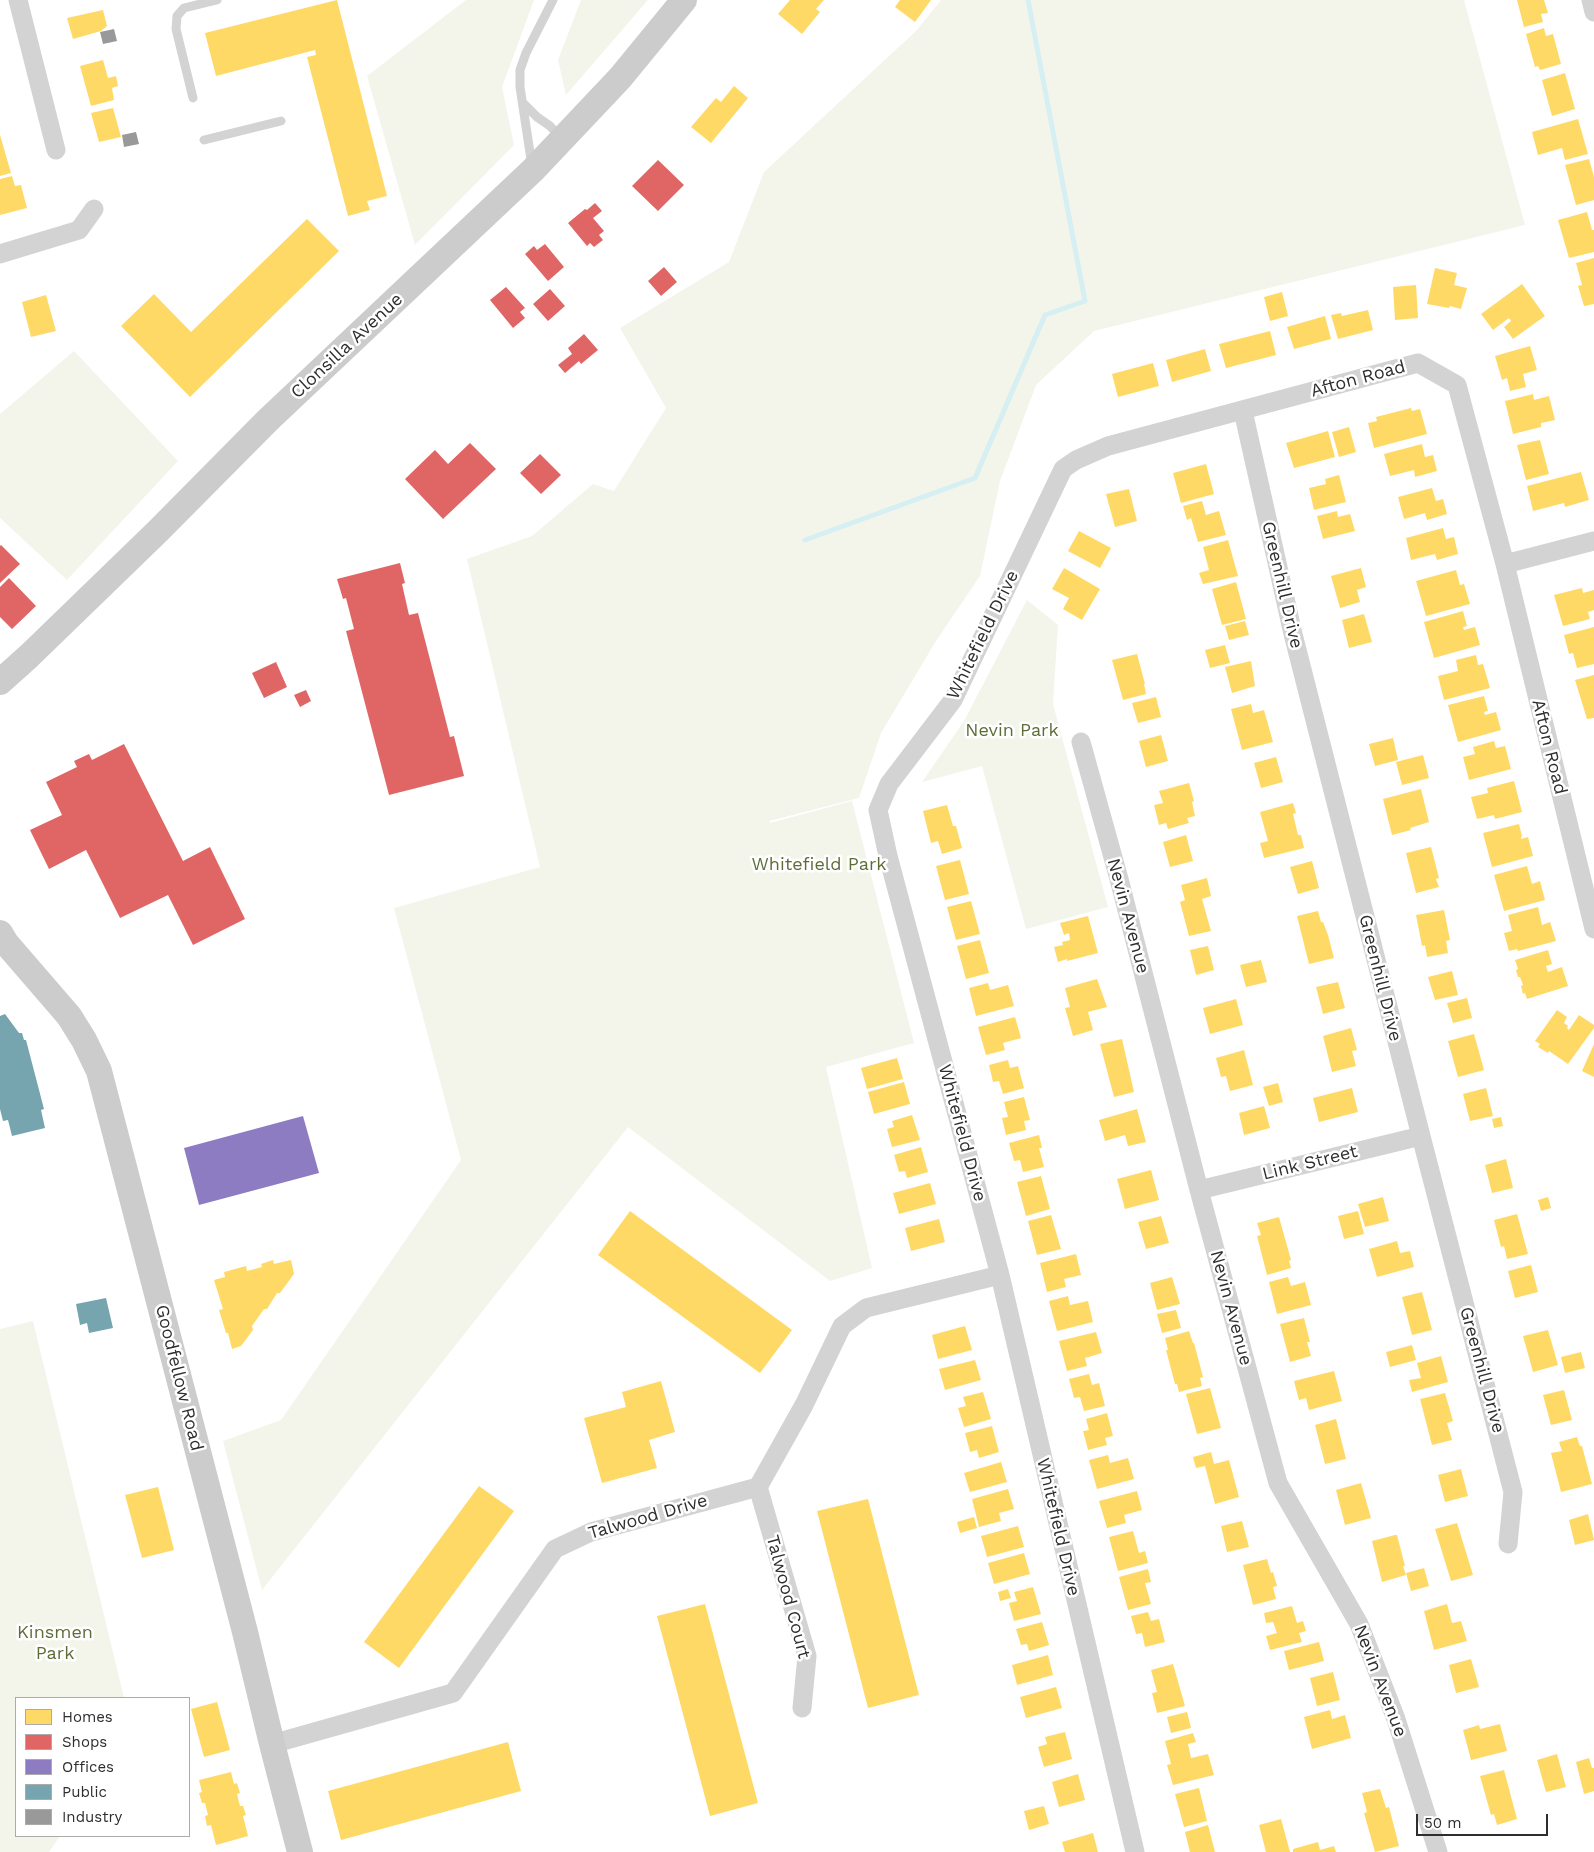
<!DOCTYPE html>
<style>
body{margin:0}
#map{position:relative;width:1594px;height:1852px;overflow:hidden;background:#fff;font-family:"Work Sans",sans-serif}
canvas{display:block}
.legend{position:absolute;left:15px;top:1697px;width:175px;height:140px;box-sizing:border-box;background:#fff;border:1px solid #ababab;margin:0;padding:6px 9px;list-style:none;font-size:15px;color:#2e2e2e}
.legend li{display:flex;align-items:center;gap:10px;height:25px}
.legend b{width:25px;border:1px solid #ababab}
.scale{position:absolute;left:1416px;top:1814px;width:132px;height:22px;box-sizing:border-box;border:2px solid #2e2e2e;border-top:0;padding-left:6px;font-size:15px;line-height:18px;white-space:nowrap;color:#2e2e2e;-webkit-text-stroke:4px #fff;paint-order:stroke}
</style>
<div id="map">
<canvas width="1594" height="1852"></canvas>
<ul class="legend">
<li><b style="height:14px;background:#ffd966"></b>Homes</li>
<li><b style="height:14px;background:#e06666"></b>Shops</li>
<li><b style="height:14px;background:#8e7cc3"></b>Offices</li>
<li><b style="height:14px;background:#76a5af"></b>Public</li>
<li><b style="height:14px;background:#999"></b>Industry</li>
</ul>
<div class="scale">50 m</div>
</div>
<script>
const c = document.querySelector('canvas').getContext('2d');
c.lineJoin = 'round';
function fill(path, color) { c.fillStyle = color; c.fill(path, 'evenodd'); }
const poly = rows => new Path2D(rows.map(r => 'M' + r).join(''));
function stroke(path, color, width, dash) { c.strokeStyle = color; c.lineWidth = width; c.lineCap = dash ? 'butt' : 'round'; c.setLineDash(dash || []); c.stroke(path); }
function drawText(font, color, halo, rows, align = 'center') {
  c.font = font + ' "Work Sans",sans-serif'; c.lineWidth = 5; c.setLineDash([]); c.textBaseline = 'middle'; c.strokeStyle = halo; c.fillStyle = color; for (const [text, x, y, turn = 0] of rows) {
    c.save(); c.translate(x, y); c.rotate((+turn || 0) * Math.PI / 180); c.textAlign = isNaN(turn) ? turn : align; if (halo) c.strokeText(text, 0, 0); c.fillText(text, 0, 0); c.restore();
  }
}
fill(poly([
 [466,0,534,0,502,87,514,145,415,245,367,76],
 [581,0,648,0,566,95,558,60],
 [941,0,1464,0,1525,225,1094,331,1036,385,1000,481,980,576,936,641,881,733,859,798,769,821,770,823,852,801,914,1043,826,1067,872,1268,830,1281,628,1127,262,1590,223,1441,281,1420,461,1160,394,908,540,867,467,559,532,536,593,484,614,491,666,408,620,328,729,262,764,172,916,31],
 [74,351,178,461,67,580,0,518,0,414],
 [1027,600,1058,625,1053,704,1108,907,1026,929,982,766,922,782,964,721],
 [33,1321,124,1698,16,1698,16,1836,60,1836,49,1852,0,1852,0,1329]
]), '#f3f5eb');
fill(poly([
 [337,0,387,196,367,201,370,210,348,216,307,57,316,55,315,50,216,76,205,33],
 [790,0,824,0,816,9,820,12,802,34,778,14],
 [900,0,931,0,915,22,895,7],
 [1517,0,1544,0,1548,13,1541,14,1543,22,1524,27],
 [103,10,107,26,101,31,73,39,67,18],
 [1544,28,1546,36,1553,34,1561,64,1540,70,1538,66,1535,67,1526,34],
 [103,60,108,78,116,76,118,86,112,88,114,100,91,106,80,66],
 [1565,73,1575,109,1552,116,1542,80],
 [734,86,748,98,711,143,691,127,716,98,721,102],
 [113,108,121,137,99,142,91,113],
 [1578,119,1588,154,1565,160,1562,148,1538,155,1532,132],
 [0,135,11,173,0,176],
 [1589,159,1594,177,1594,200,1576,205,1565,165],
 [12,176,15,186,21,185,27,208,0,215,0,179],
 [1587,212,1592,230,1594,230,1594,252,1569,258,1558,220],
 [307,219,339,251,190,397,121,326,154,294,191,332],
 [1594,258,1594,304,1584,306,1578,286,1582,285,1576,263],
 [1435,268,1457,273,1454,285,1467,288,1461,309,1450,306,1449,308,1427,304],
 [1522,284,1545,316,1513,339,1504,327,1511,321,1509,318,1493,330,1481,314],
 [1416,285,1418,318,1395,320,1393,287],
 [1282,292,1288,316,1270,321,1264,297],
 [46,295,56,331,31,337,22,302],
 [1368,310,1373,330,1338,339,1331,315,1341,313,1342,316],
 [1325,316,1331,339,1294,349,1287,327],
 [1270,331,1276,355,1226,368,1219,344],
 [1530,346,1537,370,1523,374,1526,387,1510,391,1507,378,1502,380,1495,356],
 [1205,349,1211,371,1172,382,1166,360],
 [1153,363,1159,386,1118,397,1112,374],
 [1533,394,1534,400,1549,396,1555,420,1541,423,1541,427,1513,434,1505,401],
 [1411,408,1412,411,1420,409,1427,434,1374,448,1368,423,1377,421,1376,417],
 [1349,427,1356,452,1339,457,1332,432],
 [1328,431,1335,457,1294,468,1286,443],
 [1540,440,1549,474,1526,480,1517,445],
 [1422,444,1425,457,1433,455,1437,471,1415,477,1414,470,1390,476,1384,454],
 [1206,464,1214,494,1181,503,1173,473],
 [1581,472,1589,500,1565,507,1564,503,1533,511,1527,486],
 [1339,475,1346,502,1314,510,1309,488,1326,484,1325,479],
 [1432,488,1436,501,1443,499,1447,514,1427,520,1425,513,1404,519,1398,497],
 [1129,489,1137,521,1115,527,1106,494],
 [1202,501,1206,515,1219,511,1226,535,1198,542,1191,518,1187,520,1183,506],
 [1337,511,1338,517,1350,514,1355,531,1323,539,1317,516],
 [1443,528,1446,539,1454,537,1458,554,1437,560,1435,554,1411,560,1406,538],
 [1079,531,1111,548,1100,568,1068,551],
 [1228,540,1238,576,1203,584,1199,573,1209,570,1203,547],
 [1064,568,1100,589,1082,620,1063,609,1069,598,1052,589],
 [1361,568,1366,587,1357,590,1360,602,1340,608,1331,576],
 [1456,570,1460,585,1464,584,1470,604,1426,616,1416,581],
 [1236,582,1246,619,1222,625,1212,589],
 [1582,588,1583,593,1594,590,1594,610,1588,612,1590,619,1563,626,1554,595],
 [1463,611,1467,626,1463,627,1464,630,1475,627,1480,645,1434,658,1424,622],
 [1364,614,1372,642,1349,648,1342,620],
 [1245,621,1249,635,1229,640,1225,626],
 [1594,627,1594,664,1577,668,1573,653,1569,654,1564,635],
 [1225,645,1230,663,1210,668,1205,650],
 [1137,654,1145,684,1144,684,1146,694,1123,700,1112,660],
 [1476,655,1478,665,1483,664,1490,688,1444,700,1438,676,1458,671,1456,660],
 [1251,661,1255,686,1232,693,1225,667],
 [1594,675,1594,718,1587,719,1575,680],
 [1484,696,1488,711,1484,712,1485,715,1496,712,1501,730,1458,742,1448,705],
 [1156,697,1161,717,1138,723,1132,703],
 [1251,704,1253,713,1264,710,1273,742,1242,750,1231,709],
 [1161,735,1168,761,1146,767,1139,741],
 [1393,738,1398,760,1375,766,1369,744],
 [1494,741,1496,748,1505,746,1511,769,1469,780,1463,757,1475,754,1473,747],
 [1423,755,1429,778,1402,785,1396,762],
 [1276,757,1283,782,1261,788,1254,763],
 [1514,781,1522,812,1495,819,1494,815,1477,819,1471,797,1488,793,1487,788],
 [1189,783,1194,801,1192,802,1195,816,1187,818,1189,823,1168,829,1166,823,1159,825,1154,805,1163,803,1159,791],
 [1421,789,1429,822,1410,828,1411,830,1392,835,1383,799],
 [1293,803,1296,813,1293,814,1298,835,1301,835,1304,848,1264,858,1260,843,1268,841,1260,812],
 [947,805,953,826,956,826,962,848,942,854,938,841,931,843,923,811],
 [1519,824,1522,836,1521,837,1521,839,1528,837,1533,856,1492,867,1483,833],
 [1186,835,1193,861,1170,867,1163,842],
 [1431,847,1439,878,1436,879,1439,887,1416,893,1406,853],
 [960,860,969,894,945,900,936,866],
 [1312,861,1319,888,1298,894,1290,867],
 [1527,866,1532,884,1540,881,1545,900,1504,911,1494,875],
 [1207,878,1211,896,1202,899,1211,931,1189,936,1180,902,1185,900,1181,885],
 [971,901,980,934,956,940,947,907],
 [1538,907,1542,925,1550,922,1556,941,1518,951,1517,949,1509,951,1504,933,1512,931,1508,915],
 [1444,910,1450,940,1446,941,1448,953,1427,957,1425,945,1422,946,1416,915],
 [1318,911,1321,922,1323,922,1328,935,1334,958,1309,964,1297,916],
 [1088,916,1098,953,1067,961,1067,959,1058,962,1054,947,1063,945,1062,942,1070,940,1069,933,1064,935,1060,923],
 [980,940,989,973,966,979,957,946],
 [1208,946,1214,970,1196,975,1190,950],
 [1548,950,1552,964,1546,966,1548,972,1562,967,1568,986,1527,999,1525,993,1523,994,1521,986,1523,985,1520,977,1518,977,1516,970,1518,969,1515,960],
 [1261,960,1267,982,1246,987,1240,965],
 [1452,971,1458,995,1435,1000,1428,977],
 [1097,979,1107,1007,1088,1012,1093,1030,1073,1036,1065,1008,1070,1007,1065,988],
 [1338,982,1345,1008,1323,1014,1316,987],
 [988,983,990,990,1008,985,1014,1006,976,1016,969,988],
 [1467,998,1472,1018,1453,1023,1447,1003],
 [1236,999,1243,1025,1210,1034,1203,1008],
 [1557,1010,1567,1017,1564,1023,1568,1026,1567,1028,1569,1030,1579,1015,1594,1025,1594,1028,1568,1064,1549,1051,1548,1053,1538,1047,1540,1044,1535,1041],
 [1015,1017,1021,1038,1003,1043,1005,1050,986,1055,978,1027],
 [1351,1028,1357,1050,1352,1051,1356,1066,1332,1072,1323,1036],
 [1474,1034,1484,1070,1458,1077,1448,1041],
 [1122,1039,1134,1092,1114,1097,1100,1044],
 [1594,1044,1594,1077,1582,1071],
 [1244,1050,1253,1085,1230,1091,1226,1076,1221,1077,1216,1058],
 [897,1058,903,1079,867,1089,861,1068],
 [1008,1060,1010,1068,1018,1066,1024,1088,1003,1094,999,1081,993,1082,989,1065],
 [904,1082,910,1104,874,1114,868,1092],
 [1278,1083,1283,1102,1269,1106,1263,1087],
 [1352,1088,1358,1112,1319,1122,1313,1098],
 [1486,1088,1493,1116,1470,1121,1463,1094],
 [1024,1097,1030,1120,1024,1121,1026,1130,1006,1135,1002,1118,1008,1117,1004,1102],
 [1264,1106,1270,1128,1244,1135,1239,1113],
 [1137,1109,1146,1142,1128,1146,1125,1135,1105,1141,1099,1120],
 [912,1115,920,1140,892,1147,887,1129,894,1127,892,1121],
 [1501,1117,1503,1126,1494,1128,1492,1119],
 [1039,1135,1042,1148,1039,1148,1044,1167,1023,1172,1020,1160,1014,1161,1009,1143],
 [921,1147,928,1172,907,1178,905,1171,899,1172,894,1155],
 [1506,1159,1513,1188,1492,1193,1485,1165],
 [1151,1170,1159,1200,1125,1209,1117,1179],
 [1041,1176,1050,1209,1026,1216,1017,1182],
 [930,1183,936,1204,899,1214,893,1193],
 [1383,1197,1389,1221,1365,1227,1358,1204],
 [1548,1197,1551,1208,1541,1211,1538,1200],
 [630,1211,792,1330,760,1373,598,1255],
 [1358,1211,1364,1234,1344,1239,1338,1216],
 [1517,1214,1528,1254,1507,1259,1504,1246,1501,1247,1494,1220],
 [1051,1215,1061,1249,1037,1255,1028,1221],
 [1161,1216,1169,1243,1146,1249,1138,1222],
 [1279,1217,1291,1260,1289,1261,1291,1268,1267,1275,1257,1236,1261,1235,1257,1223],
 [939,1219,945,1242,911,1251,905,1228],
 [1397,1241,1400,1253,1410,1251,1414,1267,1377,1277,1369,1249],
 [1076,1254,1081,1275,1064,1279,1066,1287,1047,1292,1040,1263],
 [273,1260,274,1264,291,1260,294,1274,280,1293,277,1293,267,1309,264,1309,252,1326,253,1330,241,1346,232,1349,228,1333,226,1333,219,1310,223,1309,214,1280,225,1277,224,1272,246,1266,247,1271,262,1267,261,1264],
 [1531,1265,1538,1292,1515,1298,1508,1271],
 [1172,1277,1180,1304,1157,1310,1150,1283],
 [1288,1277,1291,1286,1305,1282,1311,1305,1277,1314,1269,1282],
 [1422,1292,1432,1330,1412,1335,1402,1297],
 [1068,1296,1070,1305,1088,1301,1093,1322,1057,1331,1049,1301],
 [1176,1310,1181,1328,1162,1333,1157,1314],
 [1304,1318,1310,1342,1307,1342,1311,1356,1290,1362,1280,1324],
 [965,1326,972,1350,938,1359,932,1335],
 [1548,1330,1558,1365,1533,1372,1523,1336],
 [1189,1331,1193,1343,1194,1343,1203,1377,1200,1378,1202,1386,1179,1392,1177,1384,1175,1384,1166,1350,1168,1350,1165,1338],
 [1096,1332,1102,1353,1085,1358,1087,1366,1067,1371,1059,1341],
 [1412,1345,1416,1360,1390,1367,1386,1352],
 [1581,1352,1585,1368,1565,1373,1561,1357],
 [1441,1356,1448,1382,1412,1392,1409,1380,1421,1378,1417,1363],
 [975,1360,981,1380,945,1390,939,1369],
 [1334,1371,1342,1401,1309,1410,1306,1398,1299,1400,1294,1381],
 [1089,1374,1092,1385,1099,1383,1105,1406,1084,1411,1080,1397,1074,1398,1069,1379],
 [661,1381,675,1432,649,1440,657,1468,602,1483,584,1418,626,1407,622,1392],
 [1210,1388,1221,1428,1197,1434,1186,1394],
 [1564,1390,1572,1420,1551,1425,1543,1395],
 [983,1392,991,1419,964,1427,958,1408,966,1406,963,1397],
 [1445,1393,1453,1421,1447,1423,1452,1440,1432,1445,1420,1399],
 [1107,1413,1113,1436,1105,1438,1107,1445,1088,1450,1083,1431,1089,1430,1086,1419],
 [1336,1419,1346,1459,1325,1464,1315,1425],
 [992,1426,999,1452,979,1458,977,1450,970,1452,965,1433],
 [1577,1437,1580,1446,1582,1446,1592,1484,1561,1492,1551,1453,1562,1451,1559,1442],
 [1211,1452,1214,1464,1229,1460,1239,1497,1215,1504,1205,1466,1196,1468,1193,1457],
 [1108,1455,1110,1463,1128,1458,1134,1479,1097,1489,1089,1460],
 [1001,1462,1007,1482,970,1492,964,1473],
 [1461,1469,1468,1496,1445,1502,1438,1475],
 [1361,1483,1371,1518,1345,1525,1336,1490],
 [479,1486,514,1511,399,1668,364,1642],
 [158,1487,174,1550,142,1558,125,1495],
 [1008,1489,1014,1509,999,1513,1001,1521,979,1527,972,1499],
 [1137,1491,1142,1510,1124,1515,1126,1523,1107,1528,1099,1501],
 [868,1499,919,1695,868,1708,817,1511],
 [1588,1514,1594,1540,1575,1545,1569,1520],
 [974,1517,977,1528,960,1533,957,1522],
 [1242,1521,1249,1547,1227,1552,1221,1526],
 [1457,1523,1473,1575,1451,1581,1435,1529],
 [1018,1526,1024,1547,987,1557,981,1536],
 [1133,1531,1139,1553,1145,1551,1148,1563,1118,1571,1109,1537],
 [1395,1535,1397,1535,1405,1566,1403,1566,1406,1575,1382,1582,1372,1541],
 [1024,1553,1030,1574,994,1584,988,1563],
 [1267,1559,1271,1573,1273,1572,1277,1586,1273,1587,1276,1599,1253,1605,1243,1565],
 [1424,1568,1429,1586,1411,1591,1406,1573],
 [1148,1569,1151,1582,1145,1583,1151,1604,1128,1610,1119,1577],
 [1033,1587,1041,1614,1014,1621,1009,1603,1017,1601,1014,1592],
 [1008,1589,1011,1598,1000,1601,998,1592],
 [705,1604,758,1803,710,1816,657,1616],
 [1447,1604,1452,1623,1461,1621,1467,1641,1434,1650,1424,1611],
 [1292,1606,1297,1623,1303,1621,1306,1631,1299,1633,1302,1642,1270,1650,1266,1636,1277,1633,1273,1622,1266,1623,1264,1613],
 [1148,1612,1151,1621,1159,1619,1165,1642,1145,1647,1142,1633,1136,1634,1131,1616],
 [1042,1622,1049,1645,1029,1651,1027,1644,1021,1645,1016,1629],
 [1319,1642,1324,1661,1289,1670,1284,1651],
 [1048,1655,1053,1675,1017,1685,1012,1665],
 [1471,1659,1479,1687,1456,1693,1449,1665],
 [1173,1664,1185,1706,1157,1713,1152,1693,1157,1692,1151,1670],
 [1333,1672,1340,1700,1317,1706,1310,1678],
 [1056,1687,1062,1708,1026,1718,1020,1697],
 [217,1702,230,1750,204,1757,191,1709],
 [1330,1710,1332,1719,1345,1715,1351,1738,1312,1749,1304,1717],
 [1187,1712,1191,1728,1171,1733,1167,1717],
 [1500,1724,1507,1751,1471,1760,1463,1730,1479,1725,1480,1729],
 [1065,1732,1072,1759,1044,1767,1038,1747,1047,1744,1045,1737],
 [1193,1733,1196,1742,1188,1744,1191,1758,1208,1754,1214,1775,1173,1785,1167,1765,1171,1764,1165,1741],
 [508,1742,521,1791,341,1840,328,1791],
 [1557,1754,1566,1787,1546,1792,1537,1760],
 [1589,1758,1592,1768,1594,1768,1594,1791,1584,1794,1576,1762],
 [1504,1770,1517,1819,1497,1825,1494,1814,1491,1815,1480,1776],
 [231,1772,234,1784,237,1783,240,1793,237,1794,240,1806,243,1806,246,1815,243,1816,248,1836,216,1845,211,1825,207,1826,205,1816,208,1815,205,1803,202,1803,199,1793,202,1792,199,1780],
 [1078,1774,1085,1800,1059,1807,1052,1782],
 [1199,1788,1207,1821,1184,1827,1175,1794],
 [1380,1789,1386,1808,1389,1807,1399,1846,1375,1852,1364,1813,1367,1812,1362,1793],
 [1044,1806,1049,1824,1029,1830,1024,1811],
 [1281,1819,1290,1852,1266,1852,1259,1825],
 [1208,1825,1215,1852,1190,1852,1185,1832],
 [1093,1833,1098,1852,1065,1852,1062,1842],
 [1318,1842,1320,1850,1334,1846,1336,1852,1293,1852,1293,1849]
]), '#ffd966');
fill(poly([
 [658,160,684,185,658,211,632,186],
 [595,203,602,211,593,218,604,231,599,235,603,240,594,247,590,243,587,246,568,223,585,209,587,210],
 [545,244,564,267,548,281,525,254,534,246,537,250],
 [664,267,677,282,661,296,648,281],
 [506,287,525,308,520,312,525,318,513,328,490,300],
 [550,289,565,306,548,321,533,304],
 [584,334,598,350,581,364,579,361,565,373,558,365,572,354,568,348],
 [470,443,496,469,443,519,405,479,435,450,448,464],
 [540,454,561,475,541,494,520,473],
 [1,545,20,564,0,583,0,546],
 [400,563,405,583,402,584,409,615,418,613,450,737,454,736,464,776,389,795,346,631,354,629,346,598,343,599,337,579],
 [9,578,36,606,12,629,0,617,0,587],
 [276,662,287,687,264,698,252,673],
 [306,690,311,701,300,707,294,695],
 [124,744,183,861,210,847,245,919,193,945,168,895,120,918,86,850,49,869,30,830,62,815,46,782,77,767,74,761,89,754,92,760]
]), '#e06666');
fill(poly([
 [303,1116,319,1173,199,1205,184,1148]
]), '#8e7cc3');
fill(poly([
 [5,1014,19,1033,22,1033,24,1040,26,1040,44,1109,41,1110,45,1128,12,1136,8,1120,3,1121,0,1109,0,1016],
 [106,1298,113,1328,89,1333,87,1323,80,1325,76,1304]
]), '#76a5af');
fill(poly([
 [114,29,117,41,103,44,100,32],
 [136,132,139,144,124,147,122,135]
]), '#999');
stroke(poly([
 [805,540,975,478,1045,315,1085,301,1028,0]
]), '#d6eff3', 5);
stroke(poly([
 [193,98,176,29,177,16,184,8,217,0],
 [524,104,537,117,550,126,560,137],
 [204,140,281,121],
 [532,166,520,87,520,70,526,53,553,0]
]), '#d3d3d3', 9);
stroke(poly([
 [18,0,56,150],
 [1591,0,1594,12],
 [0,254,79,230,94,209],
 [1243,411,1293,634,1421,1136,1513,1492,1508,1544],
 [1505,564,1594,541],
 [1081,742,1119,879,1199,1190,1278,1483,1359,1624,1396,1719,1438,1852],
 [1199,1190,1421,1136],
 [758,1487,807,1656,802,1708],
 [272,1744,453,1693,555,1549,591,1532,758,1487,804,1405,842,1326,866,1308,1000,1275],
 [1135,1852,1000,1275,888,856,878,810,889,784,953,700,1063,469,1076,460,1108,446,1418,363,1457,385,1505,564,1594,929]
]), '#d3d3d3', 19);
stroke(poly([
 [0,682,29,656,158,531,268,420,533,170,620,78,684,0],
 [0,933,6,943,69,1016,84,1040,99,1071,245,1632,272,1744,300,1852]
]), '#ccc', 26);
drawText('18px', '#2e2e2e', '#fff', [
 ["Clonsilla Avenue",347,346,-43],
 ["Afton Road",1358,379,-15],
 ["Greenhill Drive",1282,585,77],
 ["Whitefield Drive",983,635,-64],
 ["Afton Road",1549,747,76],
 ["Nevin Avenue",1128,916,75],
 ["Greenhill Drive",1380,978,76],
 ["Whitefield Drive",962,1133,75],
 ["Link Street",1310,1163,-14],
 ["Nevin Avenue",1231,1308,75],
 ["Greenhill Drive",1482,1370,75],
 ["Goodfellow Road",179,1378,76],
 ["Talwood Drive",648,1517,-16],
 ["Whitefield Drive",1058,1527,77],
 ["Talwood Court",788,1597,75],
 ["Nevin Avenue",1380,1681,69]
]);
drawText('18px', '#5e6d38', '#fff', [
 ["Nevin Park",1012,731],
 ["Whitefield Park",819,865],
 ["Kinsmen",55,1633],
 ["Park",55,1654]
]);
</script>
